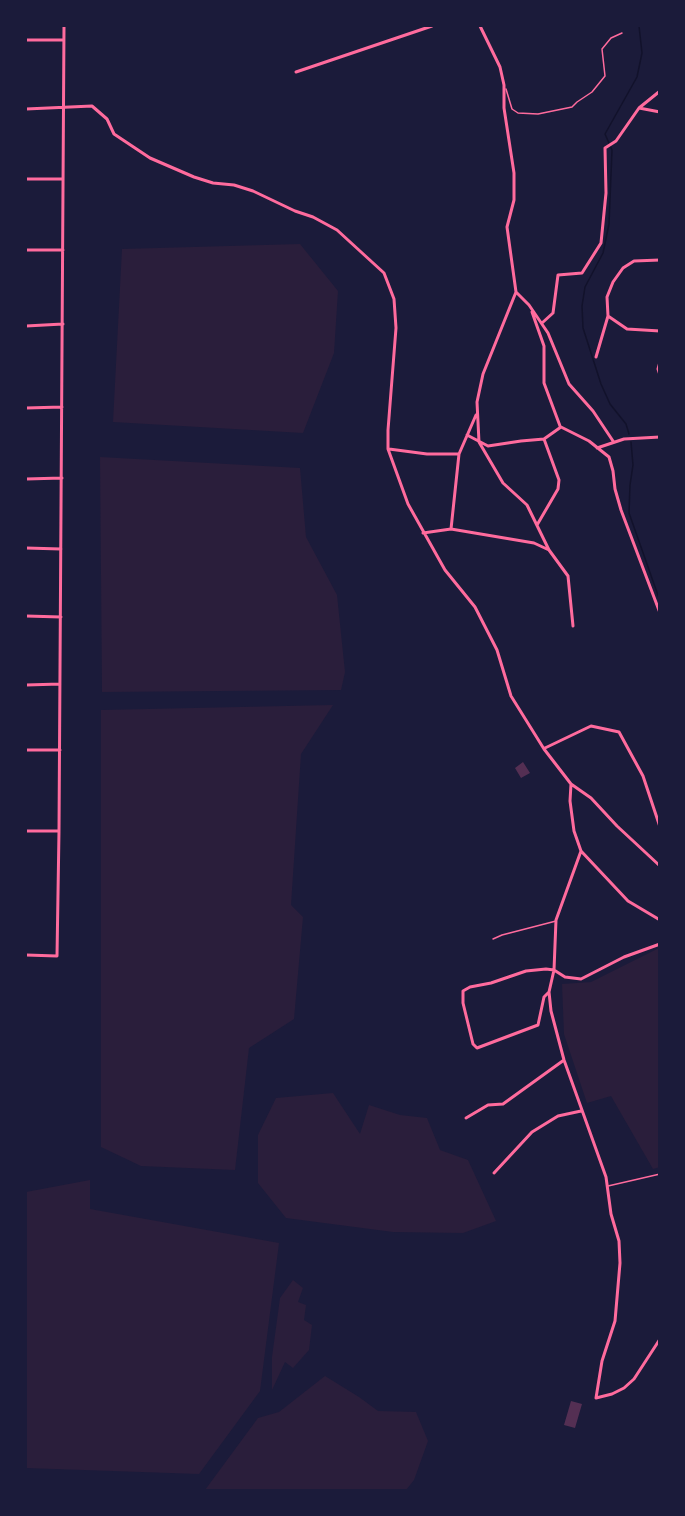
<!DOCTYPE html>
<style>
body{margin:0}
#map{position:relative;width:685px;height:1516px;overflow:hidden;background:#1b1b3a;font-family:"Work Sans",sans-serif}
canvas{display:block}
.frame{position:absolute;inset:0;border:27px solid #1b1b3a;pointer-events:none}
</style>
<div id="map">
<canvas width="685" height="1516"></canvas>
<div class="frame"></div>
</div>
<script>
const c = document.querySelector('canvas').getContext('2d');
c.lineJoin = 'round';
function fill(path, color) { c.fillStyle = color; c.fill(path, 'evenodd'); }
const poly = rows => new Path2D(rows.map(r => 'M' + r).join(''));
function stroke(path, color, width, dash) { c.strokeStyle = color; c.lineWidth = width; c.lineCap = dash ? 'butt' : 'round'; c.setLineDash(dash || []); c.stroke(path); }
fill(poly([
 [300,244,338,291,334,353,303,433,113,422,122,249],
 [100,457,300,468,306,537,337,595,345,672,341,690,102,692],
 [333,705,301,754,291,905,303,917,294,1019,249,1048,235,1170,141,1166,101,1147,101,710],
 [659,948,660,1167,653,1169,611,1096,587,1103,564,1034,562,984,591,982],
 [333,1093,360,1134,369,1105,400,1115,427,1118,440,1150,468,1160,496,1221,463,1233,393,1232,286,1218,258,1183,258,1135,276,1098],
 [90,1180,90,1209,279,1243,260,1391,199,1474,26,1468,26,1192],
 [293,1280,303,1288,298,1302,306,1305,304,1320,312,1325,309,1350,293,1368,285,1362,272,1390,272,1357,280,1298],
 [325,1376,359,1397,378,1411,416,1412,428,1441,414,1480,406,1490,205,1490,258,1418,279,1412]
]), '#2a1e3b');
stroke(poly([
 [629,434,626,424,610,404,601,384,583,328,582,306,585,287,603,253,609,224,612,150,605,134,637,77,642,53,639,26],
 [631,442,633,465,630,485,629,513,660,601]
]), '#12122b', 1.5);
fill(poly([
 [523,762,530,773,521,778,515,768],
 [571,1401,582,1404,575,1428,564,1425]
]), '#542f53');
stroke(poly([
 [506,89,512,109,518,113,538,114,572,107,577,102,592,92,605,76,602,49,611,38,622,33],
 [493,939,502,935,556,921],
 [608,1186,660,1174]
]), '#ff6b9d', 1.5);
stroke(poly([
 [480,26,500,67,504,85,504,108,514,173,514,200,507,227,516,292,529,305,548,333,569,384,593,411,613,441],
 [26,40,64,40],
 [296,72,432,26],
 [639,108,660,112],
 [26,109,92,106,107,119,114,134,150,158,194,177,213,183,234,185,253,191,295,211,313,217,337,230,384,273,394,299,396,328,388,430,388,449,408,504,445,570,475,607,497,650,511,696,544,749,571,784,591,798,617,826,660,866],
 [26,179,63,179],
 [26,250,63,250],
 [516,292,483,374,477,402,479,442,503,483,527,505,549,550,568,576,573,626],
 [532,312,544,346,544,383,560,426],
 [608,316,627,329,660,331],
 [542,323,553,313,558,275,582,273,601,243,606,193,605,148,616,141,639,108,660,91],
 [26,326,63,324],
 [596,357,608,316,607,297,613,282,623,268,634,261,660,260],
 [660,362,658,369,660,375],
 [26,408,62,407],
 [561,427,589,441,609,457,613,471,615,489,621,510,660,613],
 [467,435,488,446,521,441,544,439,561,427],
 [597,448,624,439,660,437],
 [389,449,427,454,459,454],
 [26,479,62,478],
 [537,525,558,489,559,480,544,439],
 [451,529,459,454,476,415],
 [423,533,451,529,534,543,549,550],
 [26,548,61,549],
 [26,616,61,617],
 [26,685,60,684],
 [545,748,591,726,619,732,643,776,660,827],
 [26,750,60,750],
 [571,784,570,801,574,831,581,851,628,901,660,920],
 [26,831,59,831],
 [581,851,556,920,554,970,549,992,551,1011,564,1060,606,1177,611,1214,619,1241,620,1263,615,1321,602,1361,596,1398,612,1394,624,1388,634,1379,660,1339],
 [26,955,57,956,59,831,64,26],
 [549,992,544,997,538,1025,477,1048,473,1044,463,1003,463,991,470,987,491,983,526,971,546,969,554,970,565,977,581,979,624,957,660,944],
 [466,1118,488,1105,503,1104,564,1060],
 [494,1173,532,1132,558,1116,581,1111]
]), '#ff6b9d', 3);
</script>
